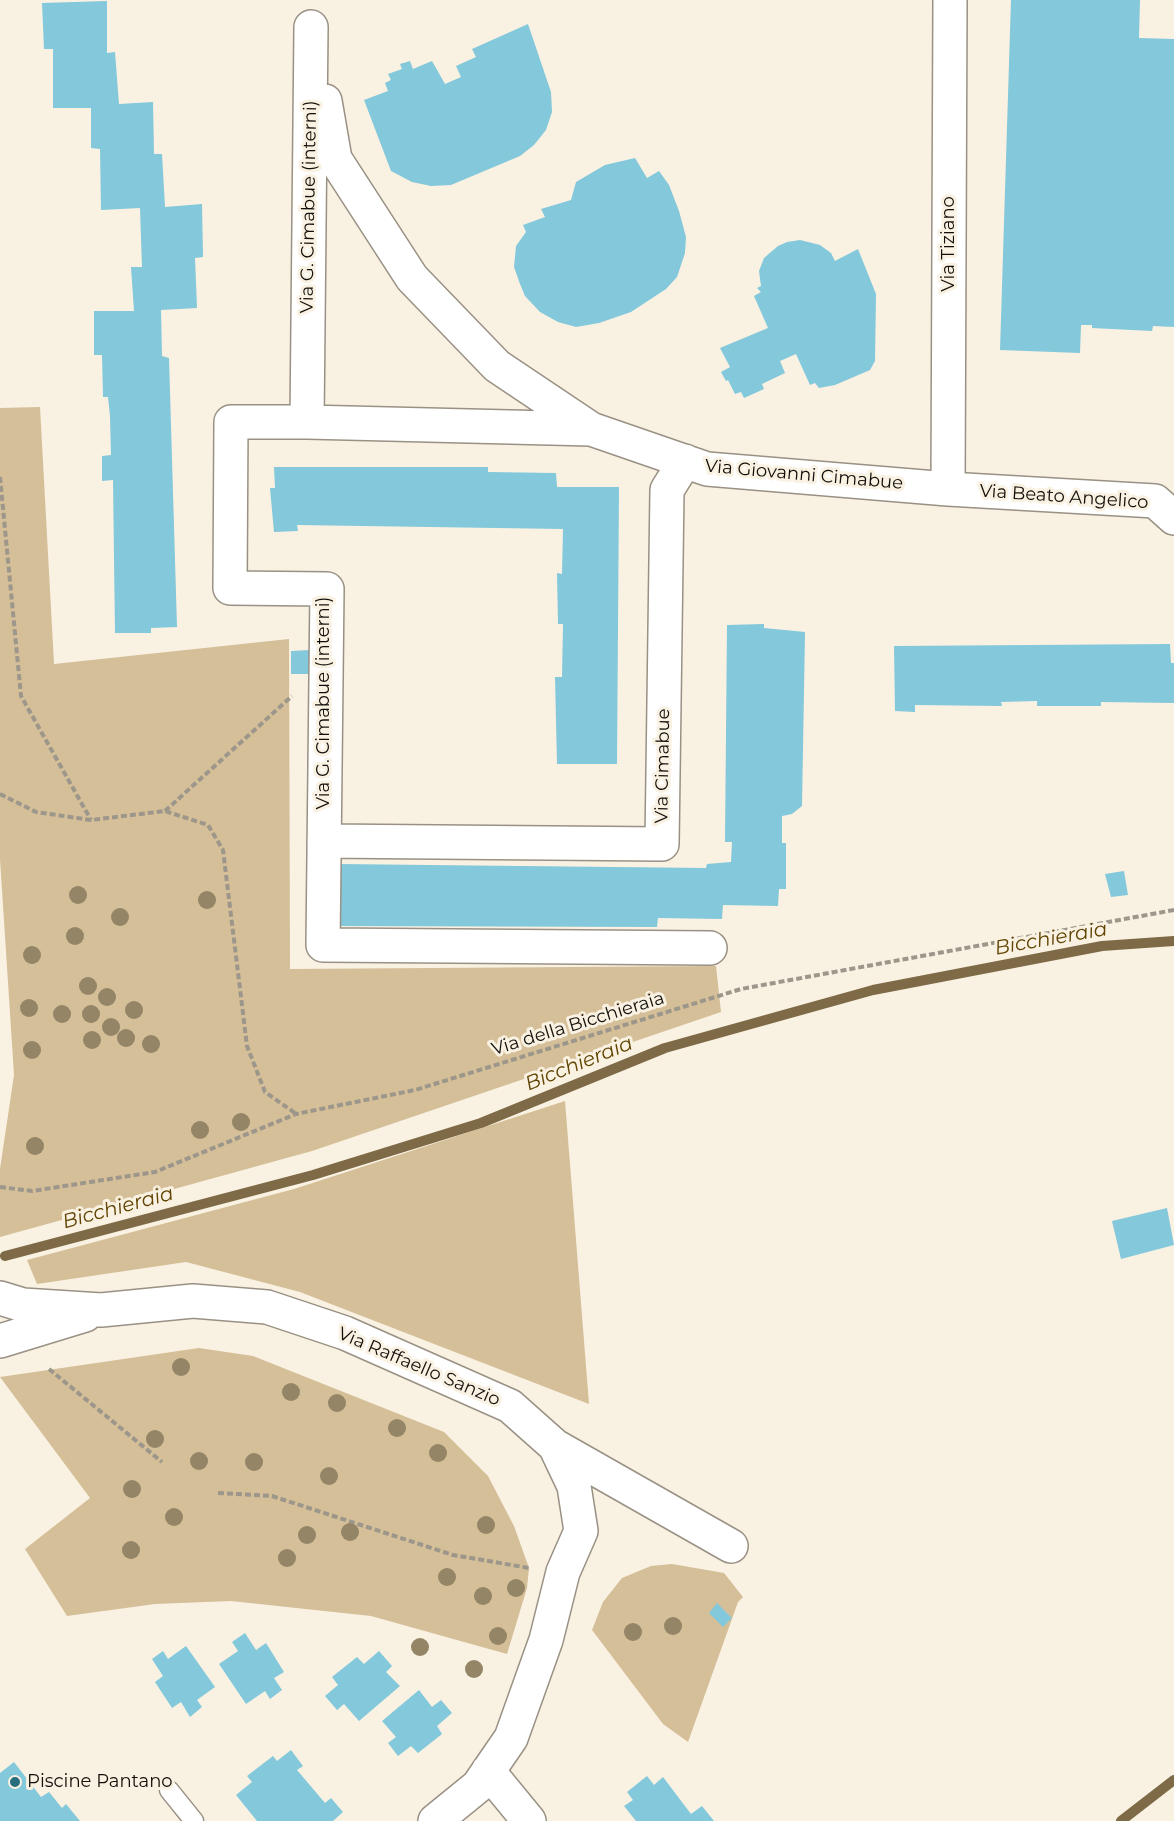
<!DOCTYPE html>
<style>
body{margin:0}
canvas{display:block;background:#f9f1e2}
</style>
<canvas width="1174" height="1821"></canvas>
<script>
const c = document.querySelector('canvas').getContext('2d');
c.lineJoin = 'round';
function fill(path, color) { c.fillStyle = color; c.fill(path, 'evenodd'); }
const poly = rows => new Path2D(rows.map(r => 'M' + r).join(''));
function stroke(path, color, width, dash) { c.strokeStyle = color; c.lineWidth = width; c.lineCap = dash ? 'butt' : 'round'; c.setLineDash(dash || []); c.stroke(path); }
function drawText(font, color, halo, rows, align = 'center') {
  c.font = font + ' Montserrat,sans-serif'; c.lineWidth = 6; c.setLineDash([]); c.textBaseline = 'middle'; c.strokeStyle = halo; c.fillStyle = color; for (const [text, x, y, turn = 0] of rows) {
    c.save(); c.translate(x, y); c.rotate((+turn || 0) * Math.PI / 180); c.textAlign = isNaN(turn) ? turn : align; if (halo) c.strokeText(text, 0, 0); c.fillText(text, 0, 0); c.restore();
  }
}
fill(poly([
 [40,407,54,664,289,639,290,969,716,966,721,1012,312,1151,0,1237,0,1169,14,1075,0,859,0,408],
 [565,1101,589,1404,300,1292,186,1262,37,1284,27,1260,294,1189],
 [199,1348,253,1356,444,1432,488,1476,514,1526,529,1568,527,1588,507,1654,371,1616,231,1601,155,1604,67,1616,25,1549,90,1498,0,1377],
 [672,1564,724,1573,743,1597,738,1602,688,1742,663,1724,592,1630,603,1602,622,1578,651,1566]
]), '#d5bf98');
stroke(poly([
 [5,1256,313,1175,481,1123,665,1048,873,990,1102,946,1174,941],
 [1121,1821,1174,1780]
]), '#7e6a46', 10);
fill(poly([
 [1011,0,1140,0,1139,38,1174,39,1174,327,1153,326,1152,331,1092,328,1092,325,1081,325,1080,353,1000,350],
 [107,1,107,53,115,52,119,104,153,102,154,154,162,154,165,207,202,204,203,257,195,258,197,308,161,310,162,356,169,358,177,627,151,628,151,633,115,633,113,480,102,481,102,456,111,455,110,416,108,397,103,397,102,355,94,355,94,311,134,311,131,267,142,267,140,208,101,210,100,149,91,148,91,108,53,108,53,49,44,49,42,3],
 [528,24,551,92,552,112,546,130,534,145,520,156,451,185,431,186,412,182,391,171,364,100,388,91,385,83,391,80,388,74,402,69,400,64,410,61,413,69,432,61,445,84,461,77,456,66,476,57,472,49],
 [635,158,647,178,659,171,669,185,679,211,686,237,685,253,677,277,666,289,631,312,599,323,576,327,558,322,540,312,525,296,520,284,514,267,516,246,526,232,523,225,545,217,541,209,571,200,576,182,605,165],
 [800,240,820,245,831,253,835,261,858,249,876,294,875,361,870,370,835,385,819,388,815,383,810,385,796,354,780,361,785,373,762,384,764,389,744,398,741,392,735,394,728,380,726,381,721,372,730,367,720,348,768,328,754,296,761,292,757,288,761,286,759,271,764,258,778,246,787,242],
 [274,467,488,467,488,472,556,473,557,487,619,487,617,764,557,764,555,677,562,677,563,624,558,624,557,573,562,574,563,529,297,525,298,531,274,532,270,488,275,488],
 [764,624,764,628,805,632,802,806,792,814,782,816,782,843,786,843,786,889,779,889,778,906,723,905,722,919,658,918,657,927,332,926,337,864,706,868,707,864,731,862,732,842,725,842,727,625],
 [1170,644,1171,663,1174,663,1174,703,1101,702,1101,706,1037,706,1037,701,1001,702,1002,706,915,705,915,712,895,711,894,646],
 [310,650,310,674,291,674,291,651],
 [1124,871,1128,895,1111,897,1105,874],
 [1167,1208,1174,1245,1121,1259,1112,1221],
 [717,1603,732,1618,723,1627,709,1613],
 [245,1633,256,1650,266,1643,284,1672,274,1678,282,1690,270,1699,265,1691,246,1704,219,1664,238,1651,232,1642],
 [186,1646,215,1687,197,1700,202,1707,190,1717,181,1702,172,1708,155,1682,163,1676,152,1659,163,1651,168,1659],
 [379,1651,392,1666,386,1672,400,1686,359,1721,344,1704,337,1710,325,1696,338,1685,332,1677,357,1657,364,1664],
 [419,1690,432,1707,441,1700,452,1713,437,1726,442,1734,418,1753,411,1746,398,1756,388,1743,396,1737,382,1721],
 [291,1750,303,1766,297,1770,325,1803,331,1798,343,1812,333,1821,257,1821,236,1795,252,1782,247,1776,273,1756,277,1761],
 [14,1762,41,1797,49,1792,62,1808,66,1804,80,1821,0,1821,0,1773],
 [647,1776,654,1785,663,1777,691,1814,702,1806,714,1821,636,1821,624,1806,633,1800,627,1792]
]), '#83c8db');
const lane = poly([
 [169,1790,194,1821]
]);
const street = poly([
 [311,27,307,422,231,422,230,588,327,589,323,945,710,948],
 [325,101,335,159,412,278,497,366,591,429,707,469,948,489,1155,501,1174,518],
 [307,422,591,429],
 [948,489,950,0],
 [324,841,662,844,667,490,685,461],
 [0,1298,23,1305,101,1310,193,1301,267,1307,345,1333,510,1406,555,1446,574,1486,581,1531,563,1572,546,1640,511,1738,478,1786,435,1821],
 [0,1341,85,1315],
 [555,1446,731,1546],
 [488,1771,529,1821]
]);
stroke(lane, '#999184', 21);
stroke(street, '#999184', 36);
stroke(poly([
 [0,477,21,696,91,820],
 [0,794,36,812,91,820,165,811,208,825,223,850,247,1046,265,1092,295,1113],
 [165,811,292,696],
 [0,1187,32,1191,155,1172,296,1114,415,1090,741,989,1174,910],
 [49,1369,162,1462],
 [218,1493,272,1496,453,1555,529,1568]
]), '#9c968b', 4, [6, 3]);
stroke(lane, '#fff', 18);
stroke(street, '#fff', 33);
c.fillStyle = '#938566';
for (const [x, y] of [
 [78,895],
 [207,900],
 [120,917],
 [75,936],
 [32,955],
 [88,986],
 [107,997],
 [29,1008],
 [134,1010],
 [62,1014],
 [91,1014],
 [111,1027],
 [126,1038],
 [92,1040],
 [151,1044],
 [32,1050],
 [241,1122],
 [200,1130],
 [35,1146],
 [181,1367],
 [291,1392],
 [337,1403],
 [397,1428],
 [155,1439],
 [438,1453],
 [199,1461],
 [254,1462],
 [329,1476],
 [132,1489],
 [174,1517],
 [486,1525],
 [350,1532],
 [307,1535],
 [131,1550],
 [287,1558],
 [447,1577],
 [516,1588],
 [483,1596],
 [673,1626],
 [633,1632],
 [498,1636],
 [420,1647],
 [474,1669]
]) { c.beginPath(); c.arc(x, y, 9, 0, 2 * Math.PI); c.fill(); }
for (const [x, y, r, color] of [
 [15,1782,6,"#286c7d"]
]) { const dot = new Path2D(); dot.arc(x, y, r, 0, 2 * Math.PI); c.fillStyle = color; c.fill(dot); stroke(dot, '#f9f1e2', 2); }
drawText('18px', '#120f0a', '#f9f1e2', [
 ["Via G. Cimabue (interni)",309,207,-89],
 ["Via Tiziano",949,244,-90],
 ["Via Giovanni Cimabue",804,475,5],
 ["Via Beato Angelico",1064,497,4],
 ["Via G. Cimabue (interni)",324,703,-90],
 ["Via Cimabue",663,766,-89],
 ["Via della Bicchieraia",578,1024,-17],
 ["Via Raffaello Sanzio",419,1367,23]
]);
drawText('18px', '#120f0a', '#f9f1e2', [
 ["Piscine Pantano",27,1782]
], 'left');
drawText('italic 20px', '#614402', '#f9f1e2', [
 ["Bicchieraia",1051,939,-10],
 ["Bicchieraia",579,1064,-22],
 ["Bicchieraia",118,1208,-15]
]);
</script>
